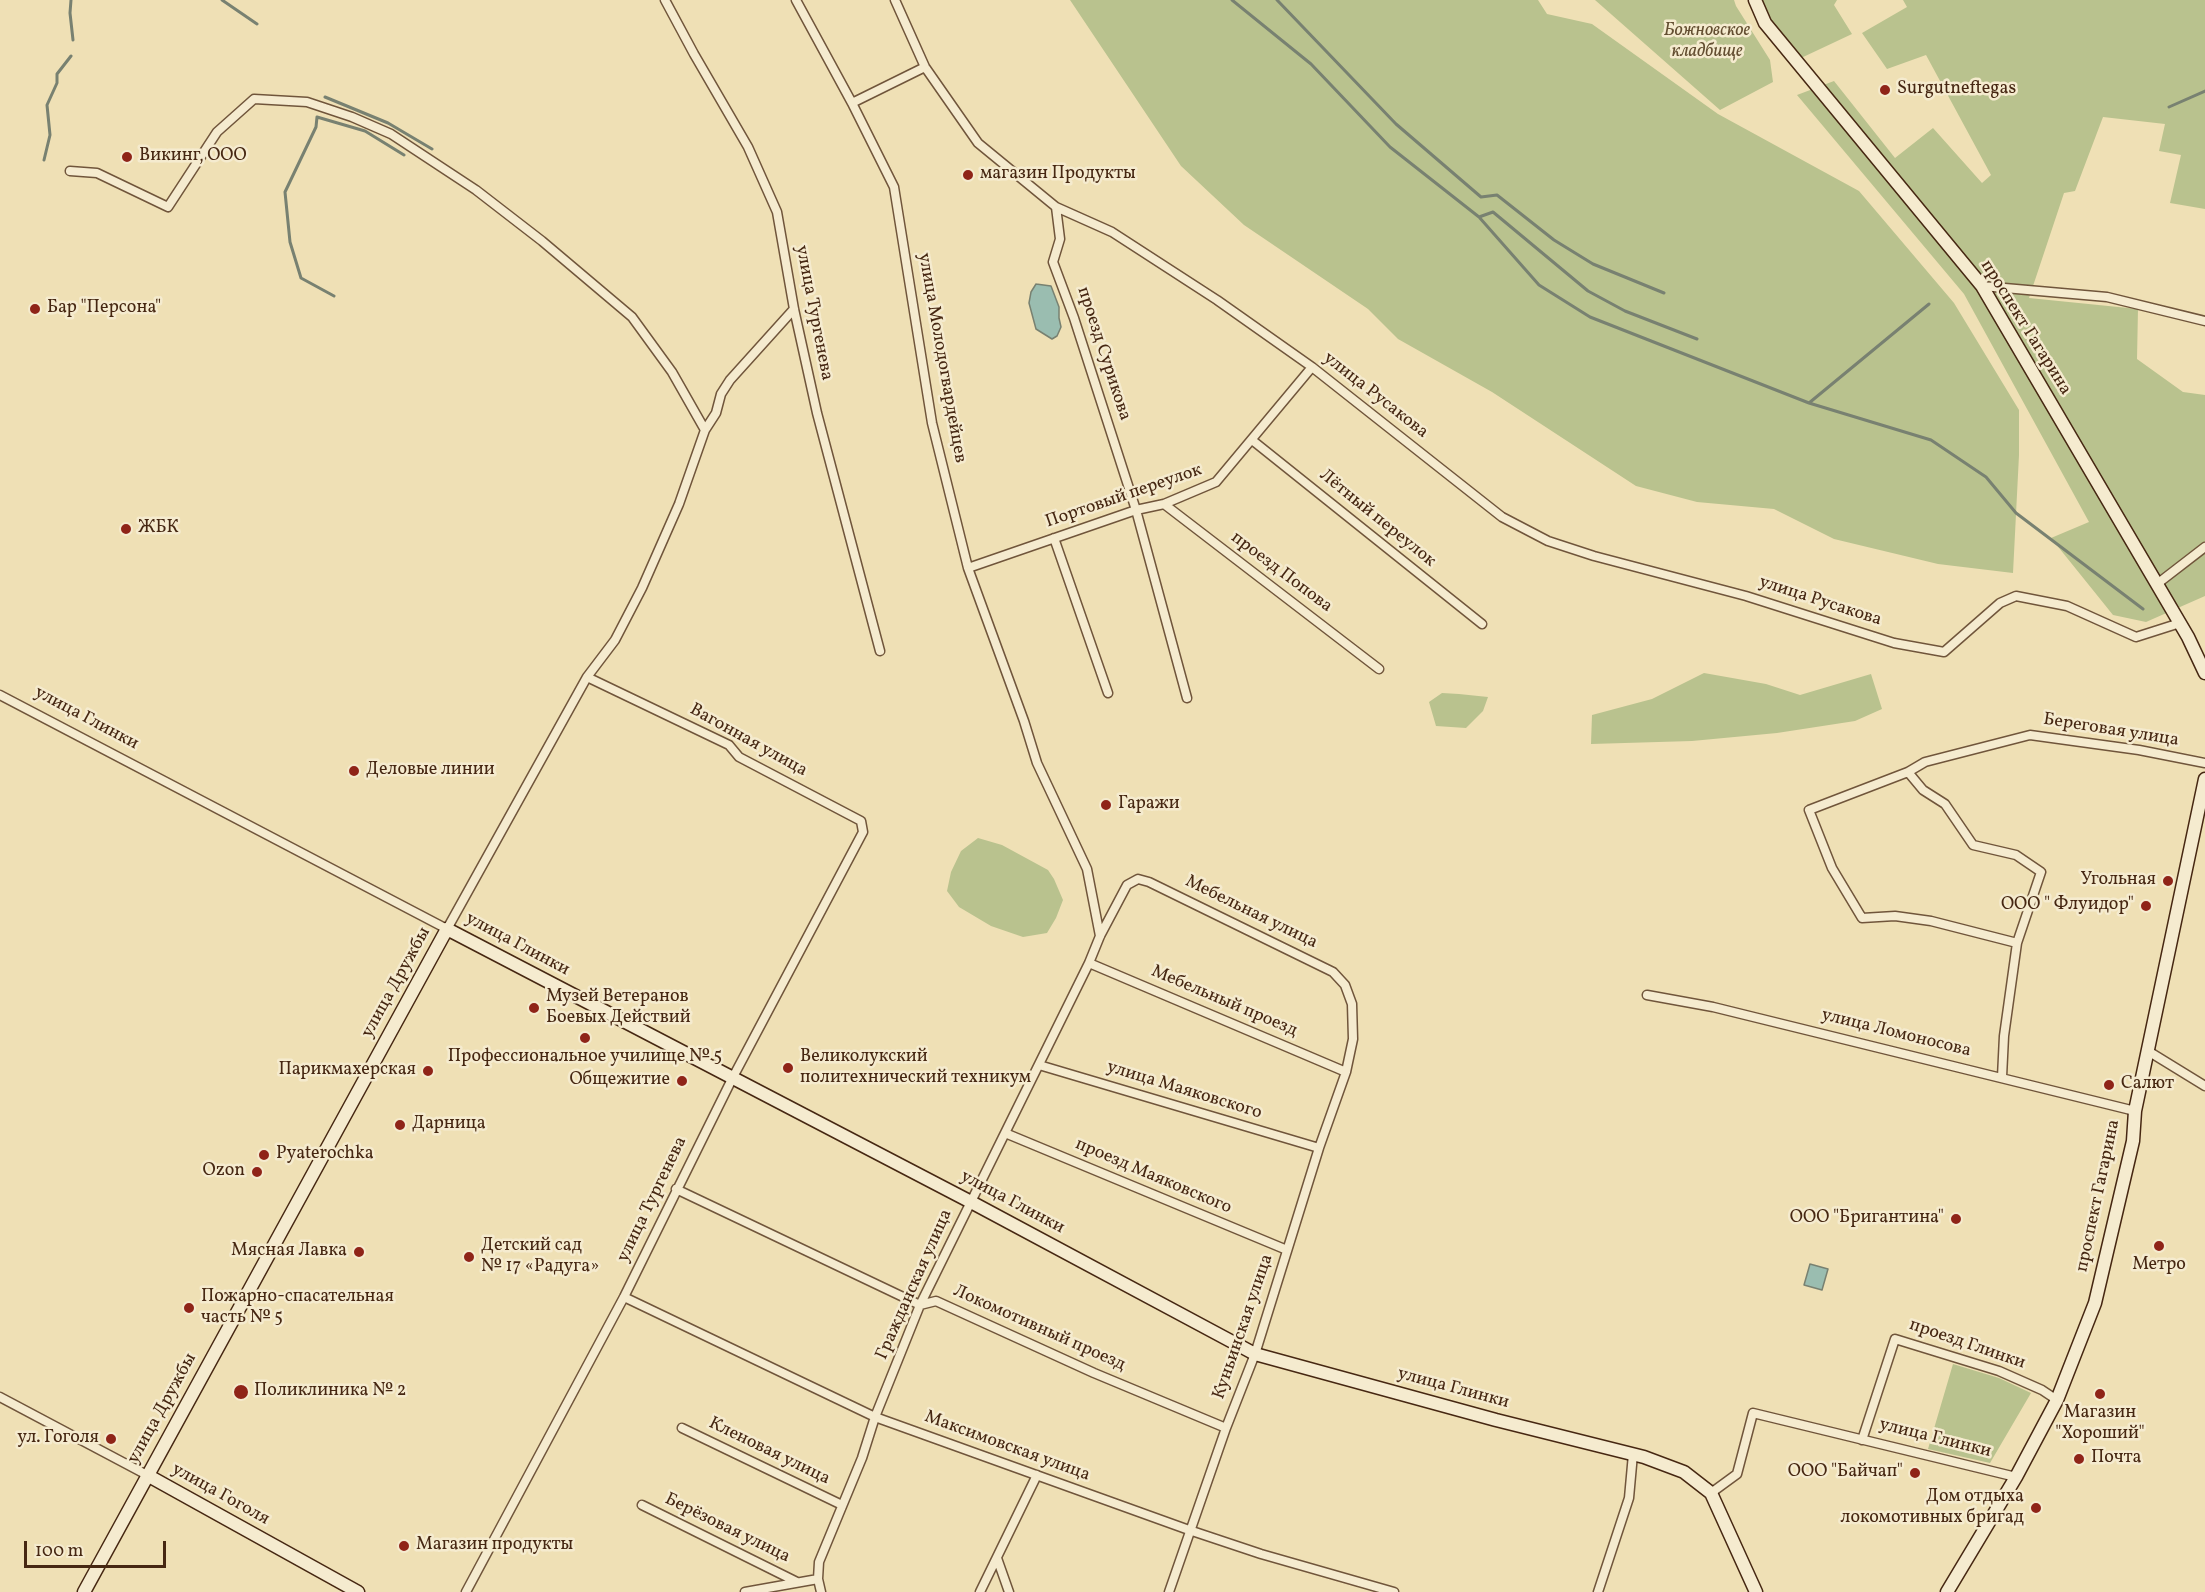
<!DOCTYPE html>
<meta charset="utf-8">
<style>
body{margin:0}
#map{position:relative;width:2205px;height:1592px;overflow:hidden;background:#efe0b5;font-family:Vollkorn,serif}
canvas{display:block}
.scale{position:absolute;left:24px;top:1541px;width:142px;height:27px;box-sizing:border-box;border:3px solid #462712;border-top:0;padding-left:8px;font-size:18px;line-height:21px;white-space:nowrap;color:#462712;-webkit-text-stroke:4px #f5ebcf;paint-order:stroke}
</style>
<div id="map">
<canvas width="2205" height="1592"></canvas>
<div class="scale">100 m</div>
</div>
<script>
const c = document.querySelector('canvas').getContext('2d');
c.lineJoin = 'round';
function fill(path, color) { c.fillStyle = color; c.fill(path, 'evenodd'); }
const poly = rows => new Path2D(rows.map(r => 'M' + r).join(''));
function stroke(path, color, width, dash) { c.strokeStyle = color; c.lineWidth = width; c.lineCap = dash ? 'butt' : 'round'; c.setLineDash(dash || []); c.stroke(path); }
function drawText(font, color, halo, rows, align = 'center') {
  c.font = font + ' Vollkorn,serif'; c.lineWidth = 5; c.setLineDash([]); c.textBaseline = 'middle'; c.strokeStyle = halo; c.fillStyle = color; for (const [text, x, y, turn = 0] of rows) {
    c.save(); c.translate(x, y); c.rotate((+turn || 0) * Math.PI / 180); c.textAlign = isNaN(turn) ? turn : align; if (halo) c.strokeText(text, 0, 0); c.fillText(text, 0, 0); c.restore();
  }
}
fill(poly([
 [1070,0,1538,0,1547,14,1592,24,1718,114,1859,191,1954,303,2019,410,2019,455,2013,573,1938,564,1834,539,1774,509,1697,502,1636,486,1492,392,1398,339,1368,309,1244,225,1181,166],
 [1595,0,1734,0,1736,6,1770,60,1773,82,1720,110],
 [1760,0,1837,0,1834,5,1852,34,1801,58,1766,15],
 [1903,0,2205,0,2205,209,2170,203,2181,155,2159,151,2165,124,2103,117,2075,191,2064,193,2029,298,2138,309,2137,359,2183,392,2205,395,2205,596,2146,622,2113,615,2051,538,2089,522,1964,294,1797,95,1834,81,1895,158,1933,128,1982,183,1991,175,1926,55,1887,69,1862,33,1907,7],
 [1704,673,1766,684,1800,695,1871,674,1882,709,1855,721,1777,733,1692,741,1591,744,1592,715,1652,699],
 [1442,693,1459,694,1488,697,1483,711,1466,728,1436,726,1429,702],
 [978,838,1002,845,1048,870,1054,879,1063,900,1056,918,1047,933,1023,937,991,926,959,907,947,891,951,872,961,851],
 [1953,1364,1999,1378,2031,1393,1990,1463,1928,1449]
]), '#b9c28e');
const water = poly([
 [1036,284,1051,286,1059,307,1059,318,1061,327,1057,336,1052,339,1036,329,1029,303,1031,292,1036,284],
 [1810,1264,1828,1269,1822,1290,1804,1285,1810,1264]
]);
fill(water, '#9abdb0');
stroke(water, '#788171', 1.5);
stroke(poly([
 [71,0,70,13,73,40],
 [222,0,257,24],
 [1232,0,1311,64,1390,147,1479,217,1539,285,1590,317,1809,403,1931,440,1986,477,2016,513,2143,609],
 [1277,0,1396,124,1481,197,1497,195,1554,240,1593,264,1664,293],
 [325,97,388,123,432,149],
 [2169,107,2205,91],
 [44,160,50,135,47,105,57,83,57,74,71,56],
 [1479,217,1493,212,1588,291,1625,311,1697,339],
 [334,296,301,278,290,242,285,192,316,127,317,117,365,131,404,155],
 [1809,403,1929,304]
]), '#788171', 3);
const street = poly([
 [665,0,694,54,748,147,777,212,794,309,817,413,880,651],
 [796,0,852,103,894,187,932,423,968,568,1024,721,1037,763,1087,869,1100,936],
 [895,0,925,67,978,143,1056,207,1112,232,1217,300,1312,367,1502,517,1548,541,1594,556,1746,596,1894,643,1944,652,2000,603,2016,596,2067,606,2136,637,2180,623],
 [852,103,925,67],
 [1056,207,1060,239,1053,262,1074,318,1136,510,1187,698],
 [1982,286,2107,297,2205,321],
 [705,430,716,413,721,394,730,380,794,309],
 [1252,440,1482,624],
 [1164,504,1379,669],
 [1054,538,1108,693],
 [968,568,1136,510,1164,504,1216,482,1312,367],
 [2157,584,2205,547],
 [0,695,447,929,587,677,615,640,642,588,679,504,705,430,672,372,632,317,542,241,476,190,391,134,352,117,307,102,254,99,217,132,168,207,97,173,70,171],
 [1908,772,1923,790,1945,804,1973,845,2016,855,2041,872,2017,943,2004,1036,2002,1077],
 [2017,943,1931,921,1895,916,1862,918,1832,868,1809,810,1908,772,1925,762,2030,735,2139,750,2205,763],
 [1089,963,1346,1072],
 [1647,995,1713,1007,2135,1111],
 [2148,1051,2205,1086],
 [1039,1065,1319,1148],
 [1005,1133,1287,1250],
 [676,1189,920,1305,936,1301,1094,1373,1226,1428],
 [624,1297,875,1417,1189,1530,1261,1554,1394,1592],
 [0,1397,147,1475],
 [682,1428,842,1505],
 [1862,1440,1895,1339,1999,1371,2042,1390,2057,1400],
 [1711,1493,1737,1474,1753,1413,2016,1477],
 [642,1505,797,1582],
 [997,1558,1009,1592],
 [466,1592,624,1297,732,1079,863,832,861,821,739,757,729,745,587,677],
 [745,1592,818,1579],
 [821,1592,818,1579,819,1562,862,1458,875,1417,920,1305,1089,963,1100,936,1127,885,1138,879,1149,882,1333,972,1345,985,1352,1004,1353,1039,1346,1072,1319,1148,1255,1354,1226,1428,1169,1592],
 [980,1592,1037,1475],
 [1598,1592,1629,1498,1633,1454]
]);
const secondary = poly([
 [1755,0,1765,23,1982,286,2188,637,2205,673],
 [147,1475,358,1592],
 [84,1592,447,929,971,1202,1255,1354,1496,1420,1644,1457,1684,1472,1711,1493,1756,1592],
 [1947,1592,2016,1477,2057,1400,2095,1303,2133,1141,2135,1111,2205,779]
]);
stroke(street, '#70553b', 11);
stroke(secondary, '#462712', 15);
stroke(street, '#f5ebcf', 8);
stroke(secondary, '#f5ebcf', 12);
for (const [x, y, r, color] of [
 [1885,90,6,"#8f2418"],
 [127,157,6,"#8f2418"],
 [968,175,6,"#8f2418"],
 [35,309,6,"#8f2418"],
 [126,529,6,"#8f2418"],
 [354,771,6,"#8f2418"],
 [1106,805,6,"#8f2418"],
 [2168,881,6,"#8f2418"],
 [2146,906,6,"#8f2418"],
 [534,1008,6,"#8f2418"],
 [585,1038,6,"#8f2418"],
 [788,1068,6,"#8f2418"],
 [428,1071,6,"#8f2418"],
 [682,1081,6,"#8f2418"],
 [2109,1085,6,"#8f2418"],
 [400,1125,6,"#8f2418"],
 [264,1155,6,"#8f2418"],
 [257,1172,6,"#8f2418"],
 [1956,1219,6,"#8f2418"],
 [2159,1246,6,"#8f2418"],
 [359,1252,6,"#8f2418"],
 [469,1257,6,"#8f2418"],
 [189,1308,6,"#8f2418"],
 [241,1392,8,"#8f2418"],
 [2100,1394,6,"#8f2418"],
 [111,1439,6,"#8f2418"],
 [2079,1459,6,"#8f2418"],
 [1915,1473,6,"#8f2418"],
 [2036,1508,6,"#8f2418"],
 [404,1546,6,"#8f2418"]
]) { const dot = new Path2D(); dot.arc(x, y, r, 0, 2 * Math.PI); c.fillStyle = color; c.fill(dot); stroke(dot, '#f5ebcf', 2); }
drawText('italic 18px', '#634e31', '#f5ebcf', [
 ["Божновское",1707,32],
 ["кладбище",1707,53]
]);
drawText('18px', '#462712', '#f5ebcf', [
 ["Surgutneftegas",1897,90],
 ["Викинг, ООО",139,157],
 ["магазин Продукты",980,175],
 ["Бар \"Персона\"",47,309],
 ["ЖБК",138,529],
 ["Деловые линии",366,771],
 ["Гаражи",1118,805],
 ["Угольная",2156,881,"right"],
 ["ООО \" Флуидор\"",2134,906,"right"],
 ["Музей Ветеранов",546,998],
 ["Боевых Действий",546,1019],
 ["Профессиональное училище № 5",585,1058,"center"],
 ["Великолукский",800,1058],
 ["политехнический техникум",800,1079],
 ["Парикмахерская",416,1071,"right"],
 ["Общежитие",670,1081,"right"],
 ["Салют",2121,1085],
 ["Дарница",412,1125],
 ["Pyaterochka",276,1155],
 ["Ozon",245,1172,"right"],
 ["ООО \"Бригантина\"",1944,1219,"right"],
 ["Детский сад",481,1247],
 ["№ 17 «Радуга»",481,1268],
 ["Мясная Лавка",347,1252,"right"],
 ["Метро",2159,1266,"center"],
 ["Пожарно-спасательная",201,1298],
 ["часть № 5",201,1319],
 ["Поликлиника № 2",254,1392],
 ["Магазин",2100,1414,"center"],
 ["\"Хороший\"",2100,1435,"center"],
 ["ул. Гоголя",99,1439,"right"],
 ["Почта",2091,1459],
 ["ООО \"Байчап\"",1903,1473,"right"],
 ["Дом отдыха",2024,1498,"right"],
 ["локомотивных бригад",2024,1519,"right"],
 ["Магазин продукты",416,1546]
], 'left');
drawText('18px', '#462712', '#f5ebcf', [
 ["улица Тургенева",813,313,79],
 ["проспект Гагарина",2025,328,58],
 ["проезд Сурикова",1103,354,72],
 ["улица Молодогвардейцев",941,358,80],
 ["улица Русакова",1375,396,38],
 ["Портовый переулок",1124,497,-19],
 ["Лётный переулок",1377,519,39],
 ["проезд Попова",1281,573,37],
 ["улица Русакова",1820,602,18],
 ["улица Глинки",86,719,28],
 ["Береговая улица",2111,731,9],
 ["Вагонная улица",748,741,29],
 ["Мебельная улица",1251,913,26],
 ["улица Глинки",517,945,28],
 ["улица Дружбы",397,983,-61],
 ["Мебельный проезд",1224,1002,23],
 ["улица Ломоносова",1896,1034,14],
 ["улица Маяковского",1184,1091,17],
 ["проезд Маяковского",1153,1177,23],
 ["проспект Гагарина",2099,1196,-78],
 ["улица Тургенева",653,1200,-64],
 ["улица Глинки",1012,1203,28],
 ["Гражданская улица",915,1285,-66],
 ["Куньинская улица",1244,1327,-71],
 ["Локомотивный проезд",1039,1329,24],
 ["проезд Глинки",1967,1345,19],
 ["улица Глинки",1453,1389,15],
 ["улица Дружбы",163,1409,-61],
 ["улица Глинки",1935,1439,14],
 ["Максимовская улица",1007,1447,20],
 ["Кленовая улица",769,1452,26],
 ["улица Гоголя",220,1495,29],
 ["Берёзовая улица",727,1529,26]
]);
</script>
